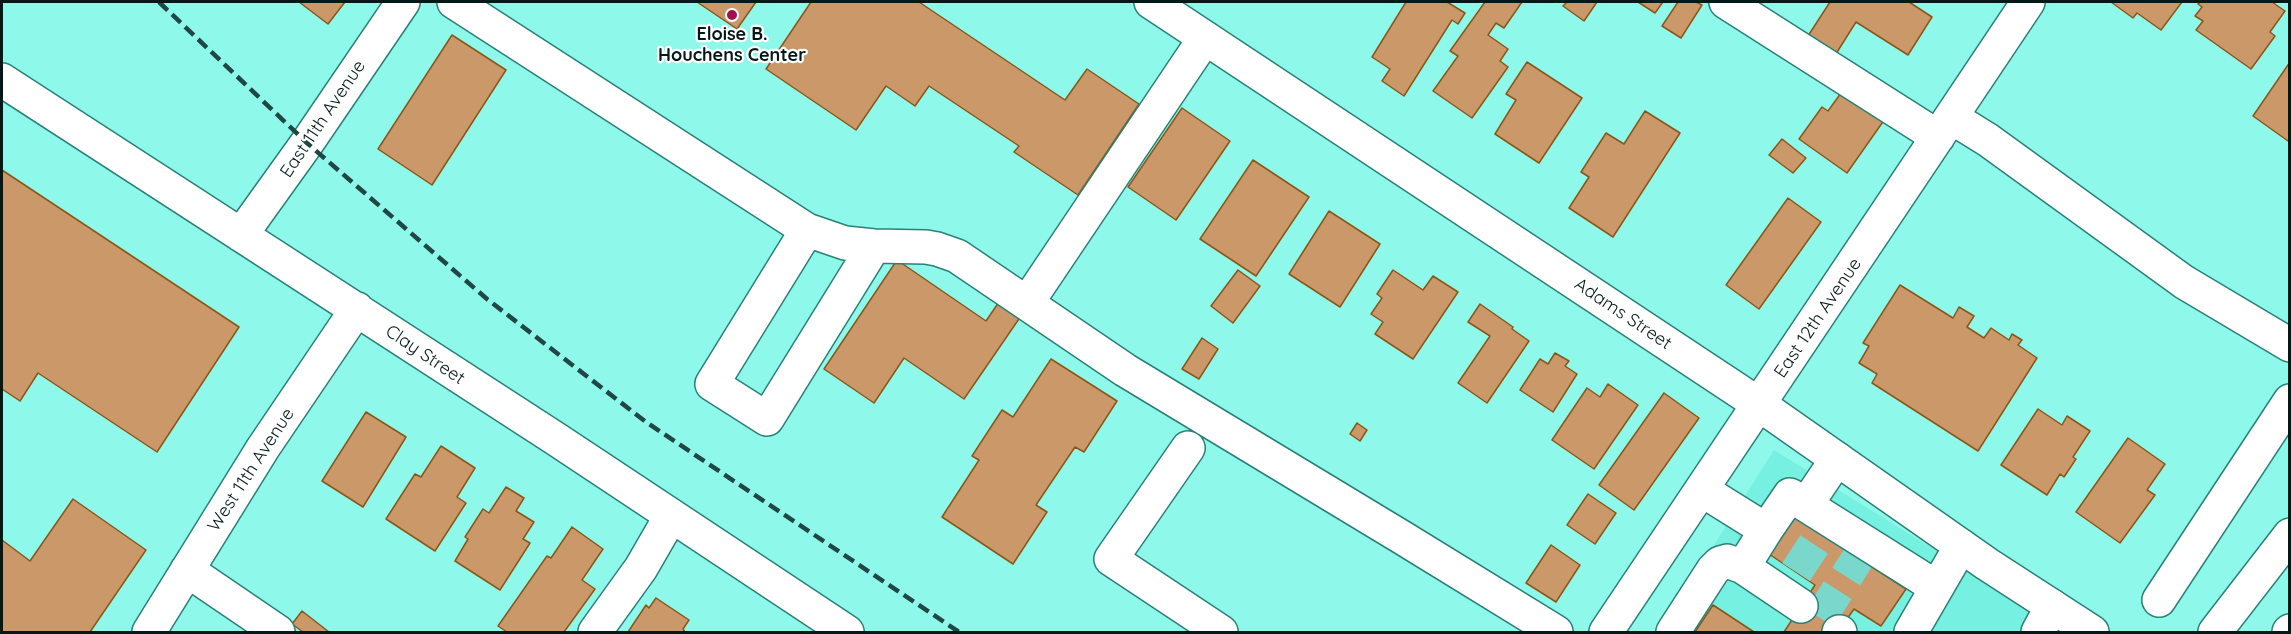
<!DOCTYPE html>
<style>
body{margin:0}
#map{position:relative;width:2291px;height:634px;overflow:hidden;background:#8ef9eb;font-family:Quicksand,sans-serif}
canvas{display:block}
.frame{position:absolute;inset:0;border:3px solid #031917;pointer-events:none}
</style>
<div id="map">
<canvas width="2291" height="634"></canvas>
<div class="frame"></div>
</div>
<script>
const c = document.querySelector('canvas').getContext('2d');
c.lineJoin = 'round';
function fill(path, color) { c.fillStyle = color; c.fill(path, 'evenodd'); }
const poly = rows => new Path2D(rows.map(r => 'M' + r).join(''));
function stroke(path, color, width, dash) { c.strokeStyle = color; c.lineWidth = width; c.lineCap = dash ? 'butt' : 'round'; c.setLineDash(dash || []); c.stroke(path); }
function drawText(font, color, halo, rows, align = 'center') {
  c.font = font + ' Quicksand,sans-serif'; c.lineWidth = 4.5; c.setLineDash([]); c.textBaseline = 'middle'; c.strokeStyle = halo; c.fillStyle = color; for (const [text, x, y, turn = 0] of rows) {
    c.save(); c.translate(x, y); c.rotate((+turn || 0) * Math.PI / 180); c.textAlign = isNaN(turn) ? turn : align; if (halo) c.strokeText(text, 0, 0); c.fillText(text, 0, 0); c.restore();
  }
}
fill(poly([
 [1774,450,2019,602,2063,632,1659,632]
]), '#76f0e0');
const building = poly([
 [299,2,345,2,328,24,299,2],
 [697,2,756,2,737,29,697,2],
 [811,2,919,2,1065,100,1087,69,1139,104,1078,195,1014,152,1019,146,929,86,915,106,886,86,856,130,766,69,811,2],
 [1406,2,1447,2,1465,13,1458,24,1452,20,1404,96,1382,81,1390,69,1372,57,1406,2],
 [1485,2,1522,2,1504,28,1496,23,1488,35,1508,49,1500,61,1508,67,1472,118,1433,91,1458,56,1450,51,1485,2],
 [1567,2,1597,2,1584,21,1563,6,1567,2],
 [1638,2,1663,2,1655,13,1638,2],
 [1678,2,1696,2,1702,5,1681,38,1662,26,1678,2],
 [1830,2,1909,2,1932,17,1908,55,1856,22,1834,57,1806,39,1830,2],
 [2111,2,2182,2,2161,30,2137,13,2133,18,2111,2],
 [2200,2,2272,2,2285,11,2270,32,2275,36,2251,69,2196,30,2203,21,2195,16,2202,7,2198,4,2200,2],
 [452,35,506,70,432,185,378,149,452,35],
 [1527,62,1582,98,1539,163,1495,134,1516,100,1506,94,1527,62],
 [2290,62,2290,139,2288,141,2253,116,2290,62],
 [1846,86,1887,116,1847,173,1799,139,1822,107,1828,111,1846,86],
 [1182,108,1230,141,1176,220,1128,187,1182,108],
 [1645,111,1680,133,1613,237,1569,208,1589,177,1581,172,1606,133,1624,144,1645,111],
 [1782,139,1806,158,1793,173,1769,155,1782,139],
 [1253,160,1309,197,1256,276,1200,239,1253,160],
 [2,170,239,327,157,452,38,373,20,401,2,389,2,170],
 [1788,198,1821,222,1759,309,1726,285,1788,198],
 [1329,211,1380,244,1340,307,1289,274,1329,211],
 [897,260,986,321,1001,299,1023,313,964,399,904,358,874,403,824,369,897,260],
 [1238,270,1260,286,1233,323,1211,306,1238,270],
 [1393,270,1423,290,1433,276,1458,292,1413,359,1375,334,1383,322,1371,314,1382,298,1377,294,1393,270],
 [1900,285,1953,318,1959,307,1974,316,1967,327,1984,338,1991,328,2009,340,2012,334,2022,340,2018,345,2037,358,1978,451,1872,383,1877,374,1859,363,1869,346,1863,343,1900,285],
 [1480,304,1513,327,1512,329,1529,341,1487,403,1458,383,1490,336,1468,322,1480,304],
 [1202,338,1218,349,1199,379,1182,369,1202,338],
 [1555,353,1569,361,1565,366,1577,374,1553,412,1520,390,1540,359,1548,364,1555,353],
 [1051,359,1117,401,1084,452,1075,447,1036,505,1047,512,1013,564,942,517,979,460,972,456,1002,410,1013,417,1051,359],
 [1608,384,1638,405,1594,469,1552,440,1587,388,1600,397,1608,384],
 [1664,393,1699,418,1634,510,1599,485,1664,393],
 [2038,409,2062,425,2067,416,2090,431,2073,457,2076,459,2064,477,2060,474,2047,495,2001,465,2038,409],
 [366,412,406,437,363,507,322,481,366,412],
 [1357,423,1367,430,1360,441,1350,434,1357,423],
 [2128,438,2165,464,2147,490,2155,495,2120,543,2076,512,2128,438],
 [441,446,475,468,457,497,466,503,435,551,386,519,415,474,421,477,441,446],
 [506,487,524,498,516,511,534,522,523,539,530,543,500,590,455,561,468,539,465,537,483,509,489,513,506,487],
 [1588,494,1616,513,1595,544,1567,525,1588,494],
 [73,499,146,550,90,632,2,632,2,540,30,561,73,499],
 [1794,516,1906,589,1881,626,1854,609,1838,632,1784,632,1815,585,1769,554,1794,516],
 [572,527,603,549,582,580,595,589,564,632,507,632,498,626,547,556,551,558,572,527],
 [1551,545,1580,565,1556,602,1526,583,1551,545],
 [656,598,689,620,683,629,685,632,628,632,646,605,649,608,656,598],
 [1713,605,1754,632,1695,632,1713,605],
 [302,611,329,632,303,632,292,624,302,611]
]);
fill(building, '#ca9869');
stroke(building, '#8c5617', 1.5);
stroke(poly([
 [1796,572,1821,534],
 [1820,618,1858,558]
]), '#79d7cb', 33, [33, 16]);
const minor = poly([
 [454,2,807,230,845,243,874,246,926,247,937,249,957,256,1125,370,1403,538,1556,632],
 [1726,2,1938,137],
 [2,80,556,439,847,632],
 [1951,117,1988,140,2184,282,2290,345],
 [807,230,712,384,767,419,874,246],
 [241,235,307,143,403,2],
 [1027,303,1205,38],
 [1188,448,1111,559,1221,632],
 [1702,490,1766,530,1790,495,1936,587],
 [1806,505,1837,459],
 [1743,567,1801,606],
 [187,570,278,632],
 [2159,600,2290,401],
 [149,632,263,448,357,309],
 [595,632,641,568,671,516],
 [1606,632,2028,2],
 [1673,632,1713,570,1720,563,1727,561,1743,567,1766,530],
 [1839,632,1840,632],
 [1911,632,1961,546],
 [2038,632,2052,606],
 [2215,632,2290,535],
 [2289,632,2290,631]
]);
const major = poly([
 [1151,2,1760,405,1987,564,2092,632]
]);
stroke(minor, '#2a8076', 36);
stroke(major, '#2a8076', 36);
stroke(minor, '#fff', 33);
stroke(major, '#fff', 33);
stroke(poly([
 [159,2,307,143,487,299,646,422,959,632]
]), '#204743', 4.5, [12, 6]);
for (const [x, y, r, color] of [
 [732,15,6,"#a40f4e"]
]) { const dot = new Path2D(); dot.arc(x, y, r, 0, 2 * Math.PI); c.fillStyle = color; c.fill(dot); stroke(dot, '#fff', 2); }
drawText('bold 18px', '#031917', '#fff', [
 ["Eloise B.",732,35],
 ["Houchens Center",732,56]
]);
drawText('18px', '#031917', '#fff', [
 ["East 11th Avenue",323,119,-56],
 ["Adams Street",1623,314,34],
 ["East 12th Avenue",1818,318,-56],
 ["Clay Street",425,355,34],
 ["West 11th Avenue",251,470,-57]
]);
</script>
